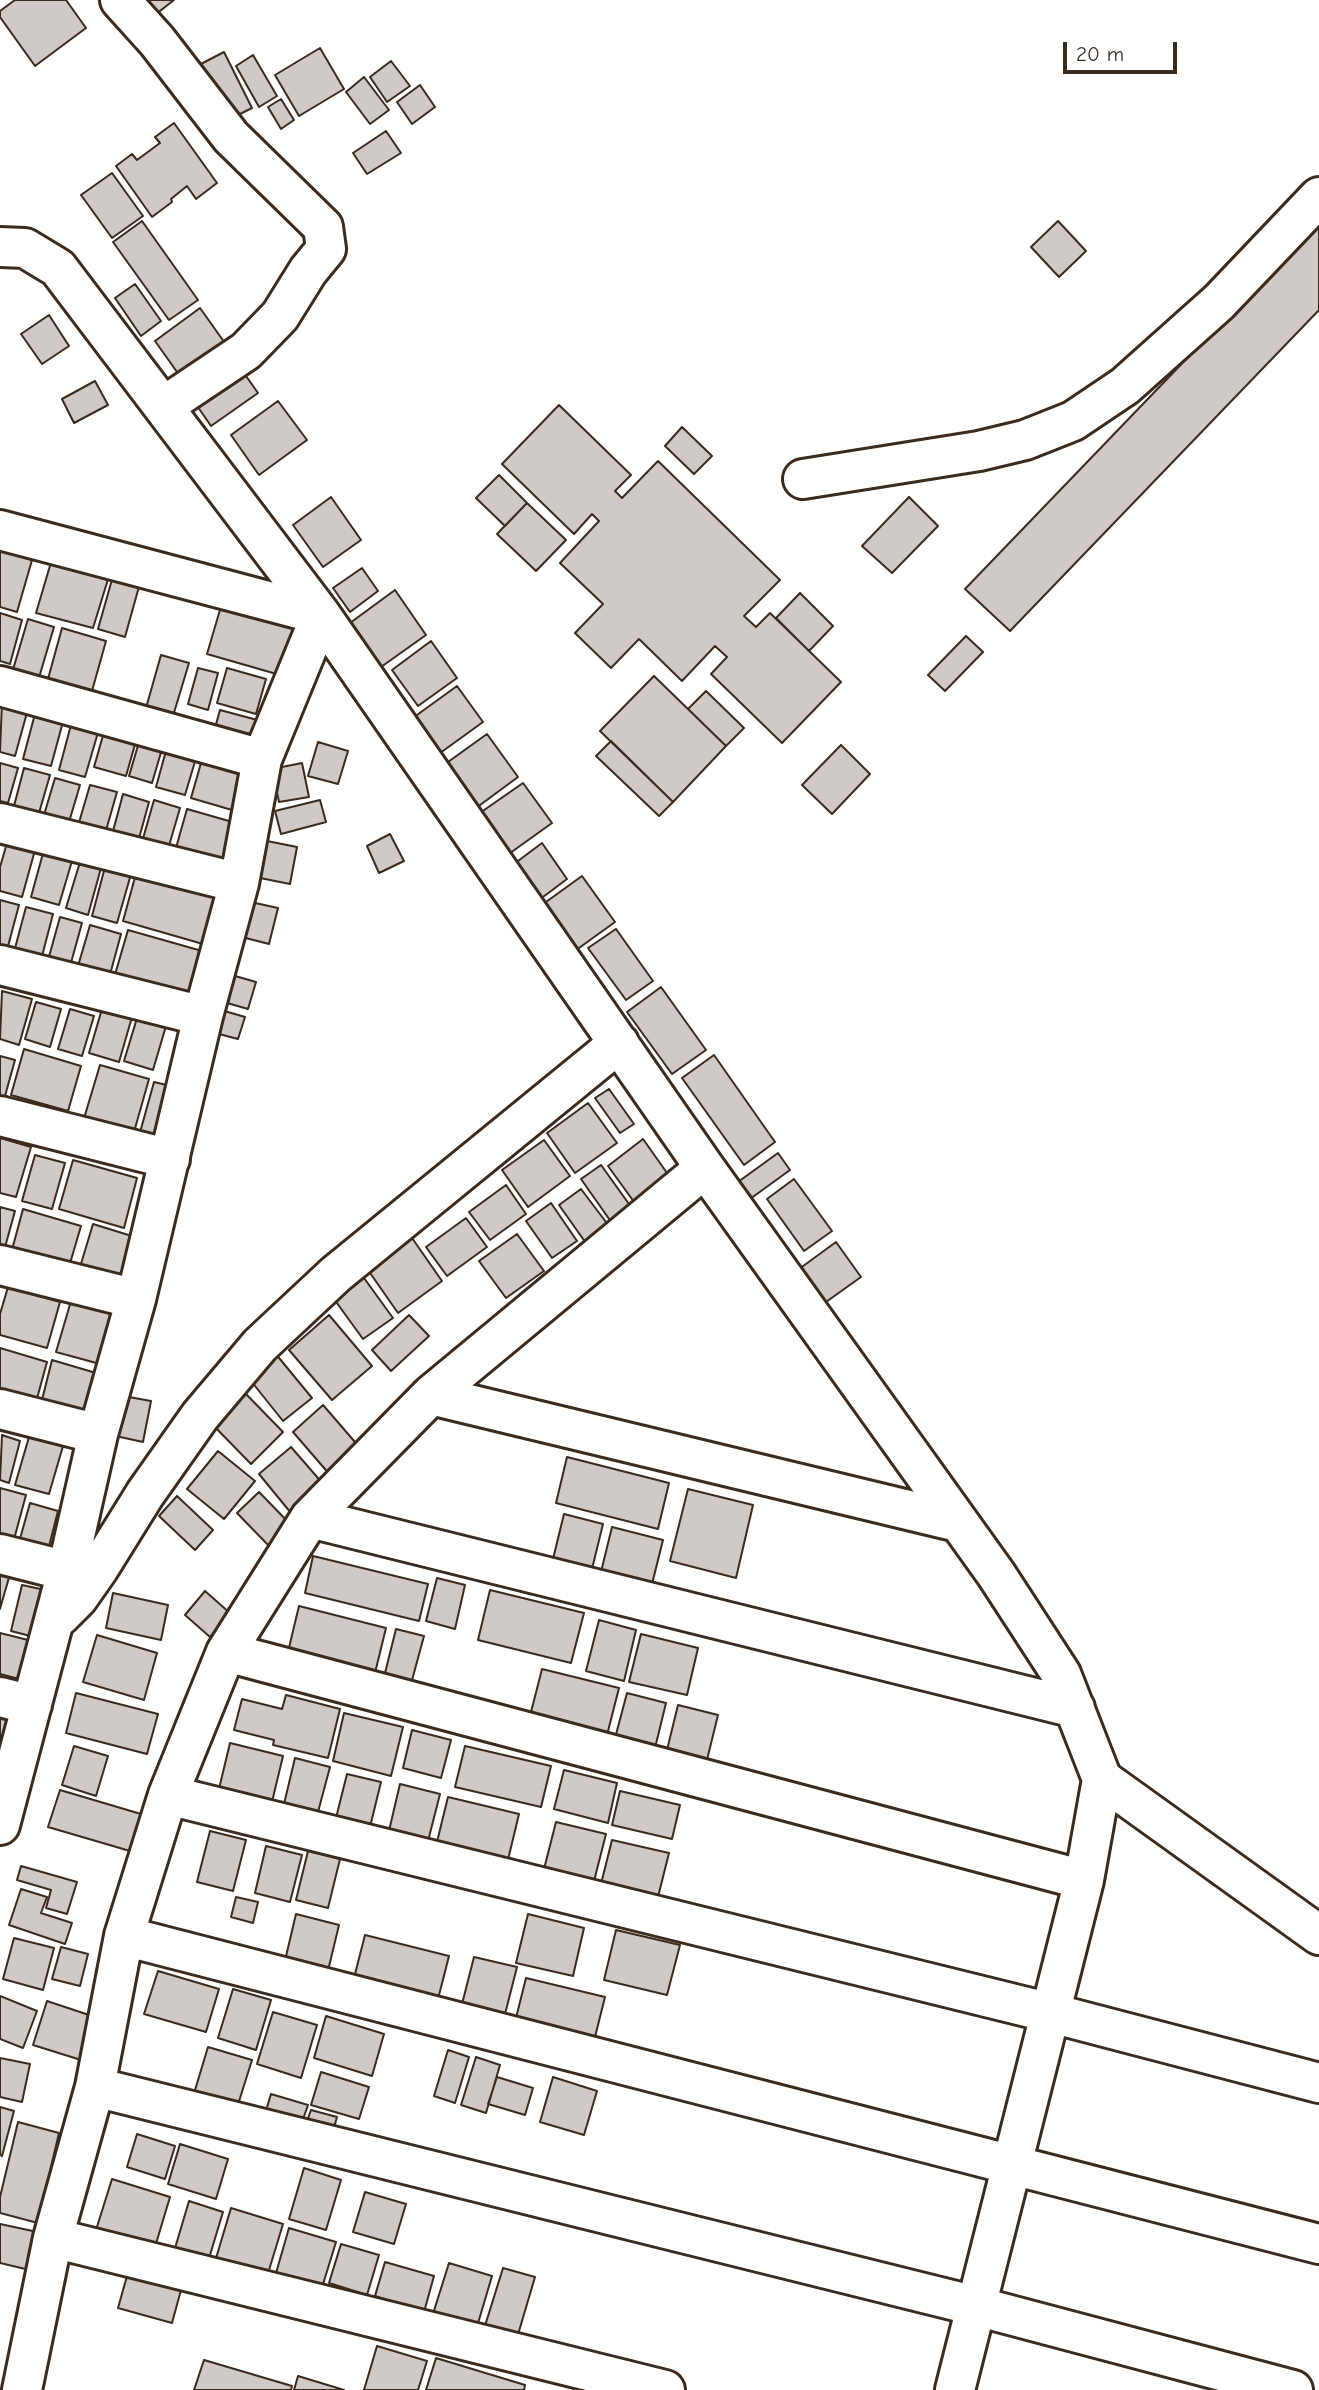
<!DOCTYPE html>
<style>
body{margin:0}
#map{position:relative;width:1319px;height:2390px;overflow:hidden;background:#fff;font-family:"Comic Neue",sans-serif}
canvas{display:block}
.scale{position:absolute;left:1063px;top:42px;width:114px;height:32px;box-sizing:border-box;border:4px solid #3b2a1e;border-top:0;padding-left:9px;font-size:21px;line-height:24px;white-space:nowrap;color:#3b2a1e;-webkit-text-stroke:5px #fff;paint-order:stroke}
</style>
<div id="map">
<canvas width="1319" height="2390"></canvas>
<div class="scale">20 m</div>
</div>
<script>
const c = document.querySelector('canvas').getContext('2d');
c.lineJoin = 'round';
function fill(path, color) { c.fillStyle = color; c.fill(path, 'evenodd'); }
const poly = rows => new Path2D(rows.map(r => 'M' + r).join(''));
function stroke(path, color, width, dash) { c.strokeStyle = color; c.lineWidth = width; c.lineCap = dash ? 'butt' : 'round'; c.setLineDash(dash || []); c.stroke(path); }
const building = poly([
 [15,0,66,0,86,28,35,66,0,17,0,11,15,0],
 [129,0,174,0,146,22,129,0],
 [320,48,344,89,299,116,275,75,320,48],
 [224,52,252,108,226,121,199,65,224,52],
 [253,55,277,96,259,107,236,66,253,55],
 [391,61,410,86,387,102,370,77,391,61],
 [364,77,389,110,370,124,346,92,364,77],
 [420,85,435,107,412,124,397,102,420,85],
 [281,99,294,120,281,129,268,107,281,99],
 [174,123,217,183,196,199,187,186,171,199,172,202,152,217,116,166,132,154,137,160,160,143,155,137,174,123],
 [386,131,401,153,367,174,353,153,386,131],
 [112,173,143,216,112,238,81,195,112,173],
 [142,221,198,300,169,320,113,242,142,221],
 [1058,221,1086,251,1059,277,1031,247,1058,221],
 [1319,221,1319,310,1010,631,965,589,1319,221],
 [135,284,161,321,141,336,115,298,135,284],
 [200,308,232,353,187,386,155,341,200,308],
 [49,315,69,346,42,364,21,334,49,315],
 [239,366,258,393,211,426,193,400,239,366],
 [95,381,108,405,74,423,62,399,95,381],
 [278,401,307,440,259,475,231,435,278,401],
 [559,405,631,475,615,491,622,498,658,461,780,580,744,616,756,627,770,613,841,682,782,743,711,674,727,657,715,646,682,681,639,639,611,668,575,633,603,604,560,563,599,521,592,514,574,534,502,464,559,405],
 [682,427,712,456,694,474,665,446,682,427],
 [499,475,527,503,505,526,476,498,499,475],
 [331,497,361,540,323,567,293,525,331,497],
 [909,497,938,526,892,573,862,546,909,497],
 [527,503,566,540,536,571,497,534,527,503],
 [0,550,32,560,17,612,0,607,0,550],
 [52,559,109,576,93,628,36,613,52,559],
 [362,568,378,591,350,612,333,588,362,568],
 [113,576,140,583,125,637,98,629,113,576],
 [395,590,426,635,381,667,350,623,395,590],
 [800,593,833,626,809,651,776,618,800,593],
 [222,603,295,624,280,675,207,654,222,603],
 [0,613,22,620,10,664,0,661,0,613],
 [28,619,54,627,38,681,12,673,28,619],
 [62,628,106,641,92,691,48,679,62,628],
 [966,636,983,652,945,691,928,675,966,636],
 [431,641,457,678,418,706,392,670,431,641],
 [161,655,189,663,173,716,146,708,161,655],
 [198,668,218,673,208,710,188,704,198,668],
 [227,668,266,679,256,714,217,703,227,668],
 [654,676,726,746,673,802,600,731,654,676],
 [457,686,483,722,436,756,410,720,457,686],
 [706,691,744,728,726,746,688,709,706,691],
 [2,701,28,709,15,756,0,752,2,701],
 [36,710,64,718,51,766,23,759,36,710],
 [220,710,261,721,256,739,215,728,220,710],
 [72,721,99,729,85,777,59,770,72,721],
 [104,732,136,741,126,776,94,767,104,732],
 [487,734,518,777,472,811,441,767,487,734],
 [169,740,199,748,185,795,156,787,169,740],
 [611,741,673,802,659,816,596,756,611,741],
 [139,742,162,749,152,783,129,776,139,742],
 [318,742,348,751,338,784,308,776,318,742],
 [841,745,870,774,832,814,802,785,841,745],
 [205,749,246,761,232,810,191,798,205,749],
 [0,763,18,768,8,803,0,801,0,763],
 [302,763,309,797,279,802,272,769,302,763],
 [24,768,50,775,39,813,14,806,24,768],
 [55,778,80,785,69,822,44,815,55,778],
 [523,783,552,823,506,856,477,815,523,783],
 [90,785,117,792,105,834,78,826,90,785],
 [123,794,149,802,138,842,112,835,123,794],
 [154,800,180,808,166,856,140,849,154,800],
 [320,800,326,822,281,834,275,811,320,800],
 [187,809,236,823,223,869,174,855,187,809],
 [390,834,404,861,379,873,367,846,390,834],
 [262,840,297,847,290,884,255,877,262,840],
 [7,843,35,850,22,897,0,891,0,867,7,843],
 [542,843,567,879,539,900,514,864,542,843],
 [45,846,74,854,59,905,31,897,45,846],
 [80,862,101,868,88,915,66,908,80,862],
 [105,867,131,874,117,923,92,916,105,867],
 [137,870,218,893,203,944,123,921,137,870],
 [582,876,615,922,572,953,539,907,582,876],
 [0,900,19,905,7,950,0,948,0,900],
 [246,901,278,908,269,944,238,936,246,901],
 [26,907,53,914,41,960,14,952,26,907],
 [60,917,82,923,69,970,47,964,60,917],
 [90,925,121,934,108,982,76,973,90,925],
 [616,929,653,981,626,1000,588,948,616,929],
 [128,930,202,951,189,999,114,978,128,930],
 [228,974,256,982,248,1009,220,1001,228,974],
 [661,987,706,1050,672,1074,627,1012,661,987],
 [2,991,32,999,19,1045,0,1039,2,991],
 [36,1002,61,1009,50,1047,25,1039,36,1002],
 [70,1009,94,1016,82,1056,58,1049,70,1009],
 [102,1009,132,1017,119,1062,89,1053,102,1009],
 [221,1010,245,1017,238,1039,215,1033,221,1010],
 [137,1018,166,1026,153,1070,124,1061,137,1018],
 [24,1049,81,1066,68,1111,11,1095,24,1049],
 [714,1055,775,1142,744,1165,682,1078,714,1055],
 [0,1056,15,1060,3,1103,0,1102,0,1056],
 [100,1065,149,1079,132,1139,82,1125,100,1065],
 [154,1082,175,1087,159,1142,139,1136,154,1082],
 [609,1089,634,1124,620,1133,595,1098,609,1089],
 [588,1103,617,1143,575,1173,547,1133,588,1103],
 [0,1138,31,1147,16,1197,0,1193,0,1138],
 [643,1139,672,1180,637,1206,608,1166,643,1139],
 [544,1140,570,1176,528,1207,502,1170,544,1140],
 [778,1153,790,1170,750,1199,738,1182,778,1153],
 [35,1155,65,1163,52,1209,22,1201,35,1155],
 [73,1160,137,1178,124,1228,59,1209,73,1160],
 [601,1165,634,1211,614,1226,581,1179,601,1165],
 [794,1179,832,1231,804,1251,767,1199,794,1179],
 [506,1185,526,1214,490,1240,469,1212,506,1185],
 [581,1189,612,1230,588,1246,559,1205,581,1189],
 [551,1203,577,1241,552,1258,526,1221,551,1203],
 [0,1207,15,1211,2,1258,0,1258,0,1207],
 [23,1209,81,1226,66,1277,9,1261,23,1209],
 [466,1218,487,1247,447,1276,426,1247,466,1218],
 [93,1224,135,1237,120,1289,77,1277,93,1224],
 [517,1234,544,1271,506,1298,479,1261,517,1234],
 [412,1238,442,1281,398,1313,368,1270,412,1238],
 [836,1242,861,1277,819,1307,795,1272,836,1242],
 [364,1278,393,1318,363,1339,334,1299,364,1278],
 [8,1287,60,1302,47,1348,0,1335,0,1314,8,1287],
 [71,1301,114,1313,100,1364,56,1352,71,1301],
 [329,1315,372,1366,332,1400,289,1350,329,1315],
 [409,1315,429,1336,391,1371,372,1350,409,1315],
 [0,1348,47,1362,36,1402,0,1392,0,1348],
 [275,1353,312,1398,283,1421,247,1376,275,1353],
 [52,1360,96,1373,85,1412,42,1400,52,1360],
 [245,1393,283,1432,251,1464,212,1424,245,1393],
 [118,1395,151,1401,143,1442,111,1435,118,1395],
 [323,1405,361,1449,331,1476,293,1432,323,1405],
 [2,1435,20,1441,9,1483,0,1480,2,1435],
 [29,1437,63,1446,49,1494,15,1485,29,1437],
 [291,1447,324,1485,291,1513,259,1474,291,1447],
 [218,1451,255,1481,224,1519,187,1489,218,1451],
 [567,1457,669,1483,658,1529,556,1503,567,1457],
 [0,1488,26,1495,13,1543,0,1539,0,1488],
 [688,1489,753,1505,736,1578,670,1561,688,1489],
 [259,1492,292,1526,270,1547,237,1513,259,1492],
 [177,1496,213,1530,195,1550,159,1516,177,1496],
 [30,1503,58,1511,47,1554,18,1546,30,1503],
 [564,1514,603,1524,591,1573,552,1563,564,1514],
 [612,1527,663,1540,651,1588,600,1576,612,1527],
 [313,1556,428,1584,419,1621,305,1593,313,1556],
 [0,1571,10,1574,0,1609,0,1571],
 [437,1578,465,1585,455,1629,426,1621,437,1578],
 [22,1585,50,1591,38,1638,11,1631,22,1585],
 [490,1590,584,1613,571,1663,478,1640,490,1590],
 [205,1591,231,1614,210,1637,185,1615,205,1591],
 [113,1593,168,1605,161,1640,106,1628,113,1593],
 [299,1606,386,1628,374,1677,287,1656,299,1606],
 [599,1620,636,1630,624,1681,586,1671,599,1620],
 [396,1629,424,1636,411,1684,384,1677,396,1629],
 [0,1633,28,1640,19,1679,0,1674,0,1633],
 [641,1634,698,1648,687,1695,629,1682,641,1634],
 [97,1635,157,1653,144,1700,83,1682,97,1635],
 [542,1669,619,1688,607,1735,530,1716,542,1669],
 [76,1693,158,1714,147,1754,66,1733,76,1693],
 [627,1693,666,1703,654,1752,614,1742,627,1693],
 [286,1695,340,1709,328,1758,273,1745,274,1740,234,1730,242,1699,282,1709,286,1695],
 [678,1705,718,1715,706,1764,666,1754,678,1705],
 [0,1708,21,1713,0,1768,0,1708],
 [344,1713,403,1727,391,1776,333,1761,344,1713],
 [412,1730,451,1740,441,1778,403,1768,412,1730],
 [230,1743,283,1756,271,1806,218,1793,230,1743],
 [74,1746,108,1756,96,1796,62,1785,74,1746],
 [465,1746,551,1766,541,1807,455,1787,465,1746],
 [295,1758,330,1767,318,1812,284,1804,295,1758],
 [564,1770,617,1783,608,1823,554,1809,564,1770],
 [347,1774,381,1782,370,1827,336,1818,347,1774],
 [400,1784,440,1794,427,1845,388,1835,400,1784],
 [60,1790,141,1814,130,1851,48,1827,60,1790],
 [620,1791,680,1805,672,1839,612,1825,620,1791],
 [448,1797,519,1814,506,1868,435,1850,448,1797],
 [556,1822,606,1834,593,1885,543,1873,556,1822],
 [210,1831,246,1840,233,1891,197,1882,210,1831],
 [612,1840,669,1853,657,1901,600,1888,612,1840],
 [266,1846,302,1855,290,1902,255,1893,266,1846],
 [308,1851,340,1859,328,1908,296,1900,308,1851],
 [21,1866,77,1882,67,1914,46,1908,51,1890,17,1880,21,1866],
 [21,1889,47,1897,41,1913,72,1923,65,1944,9,1925,21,1889],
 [236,1897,258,1902,253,1923,231,1917,236,1897],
 [296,1914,339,1925,326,1979,283,1969,296,1914],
 [528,1914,584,1928,573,1976,516,1963,528,1914],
 [616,1930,680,1945,667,1995,604,1980,616,1930],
 [365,1935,449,1956,438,1999,354,1978,365,1935],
 [14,1938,54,1948,43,1990,3,1979,14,1938],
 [61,1947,88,1954,80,1986,52,1979,61,1947],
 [474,1957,517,1967,504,2018,461,2008,474,1957],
 [158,1971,219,1989,206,2032,144,2014,158,1971],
 [526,1978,605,1997,593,2045,514,2026,526,1978],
 [233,1989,271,2000,256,2050,218,2038,233,1989],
 [0,1996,37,2011,23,2048,0,2039,0,1996],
 [47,2001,95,2017,81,2060,33,2045,47,2001],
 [273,2012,317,2025,301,2078,257,2064,273,2012],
 [326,2016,384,2034,372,2076,314,2058,326,2016],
 [208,2047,252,2060,235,2114,192,2100,208,2047],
 [448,2050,469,2057,455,2103,434,2096,448,2050],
 [476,2057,500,2065,486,2113,461,2105,476,2057],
 [0,2058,30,2064,22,2102,0,2097,0,2058],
 [321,2072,369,2087,359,2119,311,2105,321,2072],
 [497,2077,533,2088,525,2115,488,2104,497,2077],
 [553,2077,597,2091,584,2135,540,2122,553,2077],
 [271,2094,308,2105,301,2125,265,2114,271,2094],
 [0,2107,14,2111,2,2156,0,2155,0,2107],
 [311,2110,337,2117,331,2138,304,2129,311,2110],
 [18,2122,59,2133,38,2223,0,2213,0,2197,18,2122],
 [137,2134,175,2146,165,2179,127,2167,137,2134],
 [180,2144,228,2159,216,2199,168,2184,180,2144],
 [304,2168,341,2180,326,2230,289,2219,304,2168],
 [112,2179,170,2197,155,2247,96,2230,112,2179],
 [365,2192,406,2204,394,2244,353,2232,365,2192],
 [189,2201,223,2212,207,2265,173,2255,189,2201],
 [231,2208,283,2224,266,2280,214,2265,231,2208],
 [0,2224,42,2233,34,2271,0,2263,0,2224],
 [289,2228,336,2242,320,2294,274,2280,289,2228],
 [341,2244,379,2255,367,2295,329,2283,341,2244],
 [385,2262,434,2276,424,2312,375,2296,385,2262],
 [449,2263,492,2276,476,2330,432,2317,449,2263],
 [503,2268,535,2277,517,2338,484,2329,503,2268],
 [127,2276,181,2290,172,2323,118,2308,127,2276],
 [377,2346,427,2361,418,2390,364,2390,377,2346],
 [436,2358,525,2385,524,2390,426,2390,436,2358],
 [204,2360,292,2386,291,2390,194,2390,204,2360],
 [298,2376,344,2390,294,2390,298,2376]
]);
fill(building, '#cfcac7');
stroke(building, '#3b2a1e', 2);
const street = poly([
 [120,0,157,41,231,137,323,227,326,249,308,271,280,316,246,351,164,406],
 [0,247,25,248,58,268,321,615,705,1168,996,1574,1061,1674,1102,1779,1319,1935],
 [803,479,979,451,1025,440,1073,421,1125,386,1219,302,1319,197],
 [0,530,321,615,262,759,239,883,203,1016,136,1299,98,1434,67,1571,0,1825],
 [0,686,262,759],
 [0,823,239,883],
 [0,965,203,1016],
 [0,1116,170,1159],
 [0,1265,136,1299],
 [431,1395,958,1522],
 [0,1409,98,1434],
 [310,1518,1075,1708],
 [0,1554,67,1571],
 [60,1616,78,1598,99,1568,145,1494,200,1416,260,1345,336,1274,619,1043],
 [226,1652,1084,1880],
 [0,1697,32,1705],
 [168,1795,1051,2013,1319,2083],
 [124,1936,1319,2244],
 [95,2087,976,2306,1293,2390],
 [53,2238,665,2390],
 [22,2390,53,2238,95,2087,124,1936,168,1795,226,1652,310,1518,431,1395,705,1168],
 [955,2390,1084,1880,1102,1779]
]);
stroke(street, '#3b2a1e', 44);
stroke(street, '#fff', 38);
</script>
